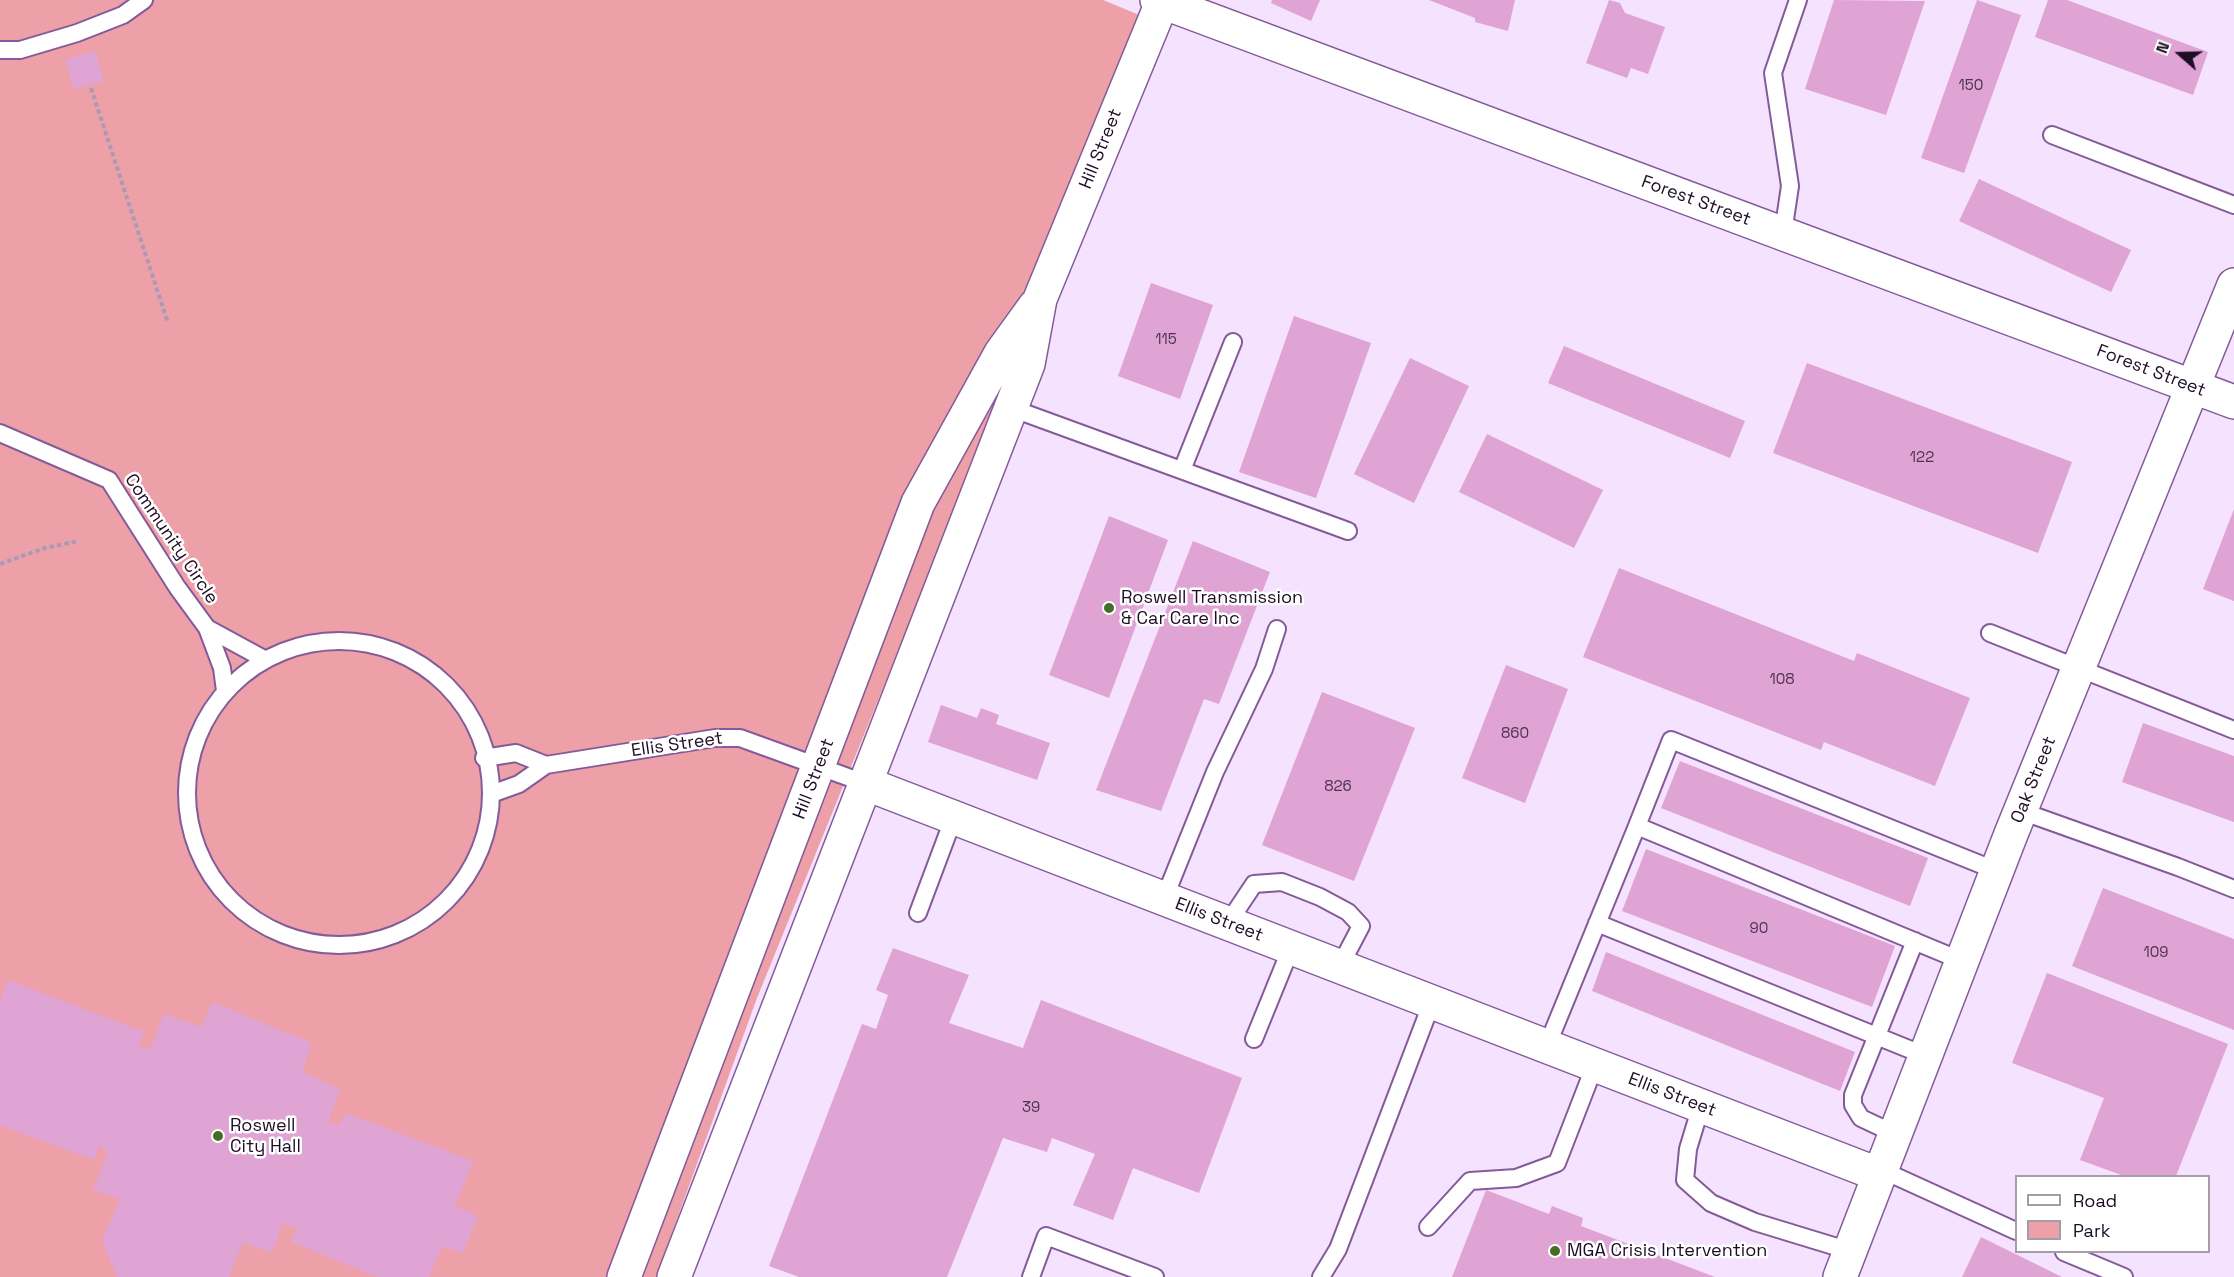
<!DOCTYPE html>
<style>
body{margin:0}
#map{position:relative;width:2234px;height:1277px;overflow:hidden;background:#f4e2fe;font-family:"Space Grotesk",sans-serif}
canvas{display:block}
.legend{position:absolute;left:2015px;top:1175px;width:195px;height:78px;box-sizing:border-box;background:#fff;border:2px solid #a59ea8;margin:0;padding:8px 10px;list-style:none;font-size:18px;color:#1d0d25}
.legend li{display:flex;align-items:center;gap:12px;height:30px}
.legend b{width:30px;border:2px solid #a59ea8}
.north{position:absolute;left:2150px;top:24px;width:60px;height:60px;-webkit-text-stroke:4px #fff;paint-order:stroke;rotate:290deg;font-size:16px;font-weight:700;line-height:24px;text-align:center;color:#1d0d25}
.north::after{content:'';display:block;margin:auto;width:21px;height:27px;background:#1d0d25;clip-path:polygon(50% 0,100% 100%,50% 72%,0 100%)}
</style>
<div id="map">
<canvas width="2234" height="1277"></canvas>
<ul class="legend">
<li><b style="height:8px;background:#fff"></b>Road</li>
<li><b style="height:16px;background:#eda0a7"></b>Park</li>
</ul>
<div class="north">N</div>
</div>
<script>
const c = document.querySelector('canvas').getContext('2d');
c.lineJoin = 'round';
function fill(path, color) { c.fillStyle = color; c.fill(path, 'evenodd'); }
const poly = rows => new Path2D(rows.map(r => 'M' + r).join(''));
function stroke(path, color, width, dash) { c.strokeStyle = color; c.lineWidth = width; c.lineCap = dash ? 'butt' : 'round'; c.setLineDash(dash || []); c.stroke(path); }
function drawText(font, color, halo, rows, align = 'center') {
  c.font = font + ' "Space Grotesk",sans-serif'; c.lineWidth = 5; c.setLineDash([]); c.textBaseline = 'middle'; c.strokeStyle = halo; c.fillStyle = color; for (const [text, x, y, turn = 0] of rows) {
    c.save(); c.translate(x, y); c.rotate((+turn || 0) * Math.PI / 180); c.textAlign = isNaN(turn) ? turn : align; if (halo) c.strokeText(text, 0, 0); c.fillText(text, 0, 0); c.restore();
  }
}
fill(poly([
 [0,0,1103,0,1154,21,757,998,656,1277,0,1277]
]), '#eda0a7');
fill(poly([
 [1272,0,1320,0,1311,21,1271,3],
 [1429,0,1515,0,1508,31,1475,22,1475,18],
 [1609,0,1620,3,1625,13,1665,27,1648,74,1631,68,1627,78,1586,63],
 [1834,0,1925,1,1886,115,1805,89],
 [1977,0,2021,15,1964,173,1921,158],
 [2048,0,2067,0,2208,52,2193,95,2035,37],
 [95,51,104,81,74,89,65,60],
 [1979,179,2131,250,2111,292,1959,221],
 [1151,283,1213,305,1180,399,1118,376],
 [1294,316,1371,343,1316,498,1239,472],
 [1564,346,1745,421,1730,458,1548,383],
 [1410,358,1469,386,1414,503,1354,474],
 [1807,363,2072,462,2038,553,1773,453],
 [1487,434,1603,490,1574,548,1459,492],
 [2234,509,2234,601,2203,589],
 [1109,516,1168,540,1109,698,1049,675],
 [1193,541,1270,572,1219,704,1204,699,1161,811,1096,790],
 [1619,568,1854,661,1857,653,1970,698,1935,786,1824,742,1821,750,1583,657],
 [1506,665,1568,689,1525,803,1462,778],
 [1322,692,1415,728,1354,881,1262,845],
 [941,705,977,718,981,708,999,715,996,724,1050,743,1037,780,928,742],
 [2143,723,2234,756,2234,822,2122,782],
 [1680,761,1928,858,1910,906,1661,808],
 [1646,849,1895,946,1872,1007,1622,911],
 [2103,888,2234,939,2234,1030,2072,966],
 [893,948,969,975,949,1023,1023,1048,1041,1000,1242,1078,1199,1193,1133,1168,1113,1220,1073,1205,1095,1154,1052,1138,1047,1152,1003,1138,947,1277,799,1277,769,1266,862,1024,876,1029,888,995,876,990],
 [1606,952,1855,1052,1840,1091,1592,991],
 [2047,973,2228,1044,2176,1176,2124,1176,2080,1160,2104,1098,2012,1063],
 [8,980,144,1032,139,1045,150,1049,164,1014,201,1027,212,1002,312,1043,302,1072,340,1089,328,1121,338,1126,346,1113,473,1161,455,1206,478,1216,463,1253,442,1246,429,1277,378,1277,291,1242,297,1228,283,1223,272,1253,243,1243,229,1277,117,1277,102,1240,120,1199,93,1190,108,1151,99,1146,94,1160,0,1125,0,1002],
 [1486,1190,1549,1214,1552,1206,1583,1218,1581,1226,1715,1277,1452,1277],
 [1981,1237,2062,1277,1962,1277]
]), '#dfa3d4');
const lane = poly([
 [0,50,20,50,77,33,123,15,144,0],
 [2052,135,2234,205],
 [1783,233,1790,186,1773,73,1798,0],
 [1011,408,1348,531],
 [0,433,109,480,177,587,207,628,222,668,225,691],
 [1182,470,1233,342],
 [207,628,264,659],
 [1990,633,2234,730],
 '187 793a152 152 0 1 1 304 0a152 152 0 1 1-304 0Z',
 [484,758,516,753,546,765],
 [494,793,519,784,546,765,715,738,740,738,867,784],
 [2021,811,2178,867,2234,889],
 [1637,826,1671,740,1997,871],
 [1164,899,1215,772,1264,669,1277,629],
 [918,913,954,817],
 [1228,923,1254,884,1282,882,1320,897,1348,912,1361,926,1340,966],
 [1597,923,1926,1056],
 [1254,1039,1291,948],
 [1547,1046,1637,826,1962,961],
 [1701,1106,1688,1149,1685,1180,1711,1203,1755,1222,1850,1251],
 [1895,1134,1861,1118,1853,1105,1853,1095,1915,941],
 [1882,1170,2016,1231],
 [1428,1227,1470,1181,1516,1178,1557,1163,1595,1065],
 [2064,1252,2124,1277],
 [1031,1277,1046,1236,1155,1277],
 [1321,1277,1338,1249,1432,1002]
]);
const street = poly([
 [1157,0,2234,402],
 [867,784,1880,1175],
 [624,1277,918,503,1001,353,1035,306],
 [674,1277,1028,364,1040,299,1163,0],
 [1840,1277,2011,834,2234,285]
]);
stroke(lane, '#845b9a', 20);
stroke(street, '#845b9a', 36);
stroke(poly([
 [91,88,168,323],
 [0,564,45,548,78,541]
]), '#ab9ab5', 4, [4.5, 3]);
stroke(lane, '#fff', 16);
stroke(street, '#fff', 33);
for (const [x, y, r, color] of [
 [1109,608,6,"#466c26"],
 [218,1136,6,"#466c26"],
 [1555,1251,6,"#466c26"]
]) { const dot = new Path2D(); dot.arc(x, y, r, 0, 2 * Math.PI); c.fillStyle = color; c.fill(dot); stroke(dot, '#fff', 2); }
drawText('15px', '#4e3251', null, [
 ["150",1971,86],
 ["115",1166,340],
 ["122",1922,458],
 ["108",1782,680],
 ["860",1515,734],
 ["826",1338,787],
 ["90",1759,929],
 ["109",2156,953],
 ["39",1031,1108]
]);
drawText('18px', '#1d0d25', '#fff', [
 ["Hill Street",1101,149,-68],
 ["Forest Street",1696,201,20],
 ["Forest Street",2151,371,21],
 ["Community Circle",171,539,56],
 ["Ellis Street",677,745,-8],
 ["Hill Street",814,779,-69],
 ["Oak Street",2034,780,-68],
 ["Ellis Street",1219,920,21],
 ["Ellis Street",1672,1095,21]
]);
drawText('18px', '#1d0d25', '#fff', [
 ["Roswell Transmission",1121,598],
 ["& Car Care Inc",1121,619],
 ["Roswell",230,1126],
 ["City Hall",230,1147],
 ["MGA Crisis Intervention",1567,1251]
], 'left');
</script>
